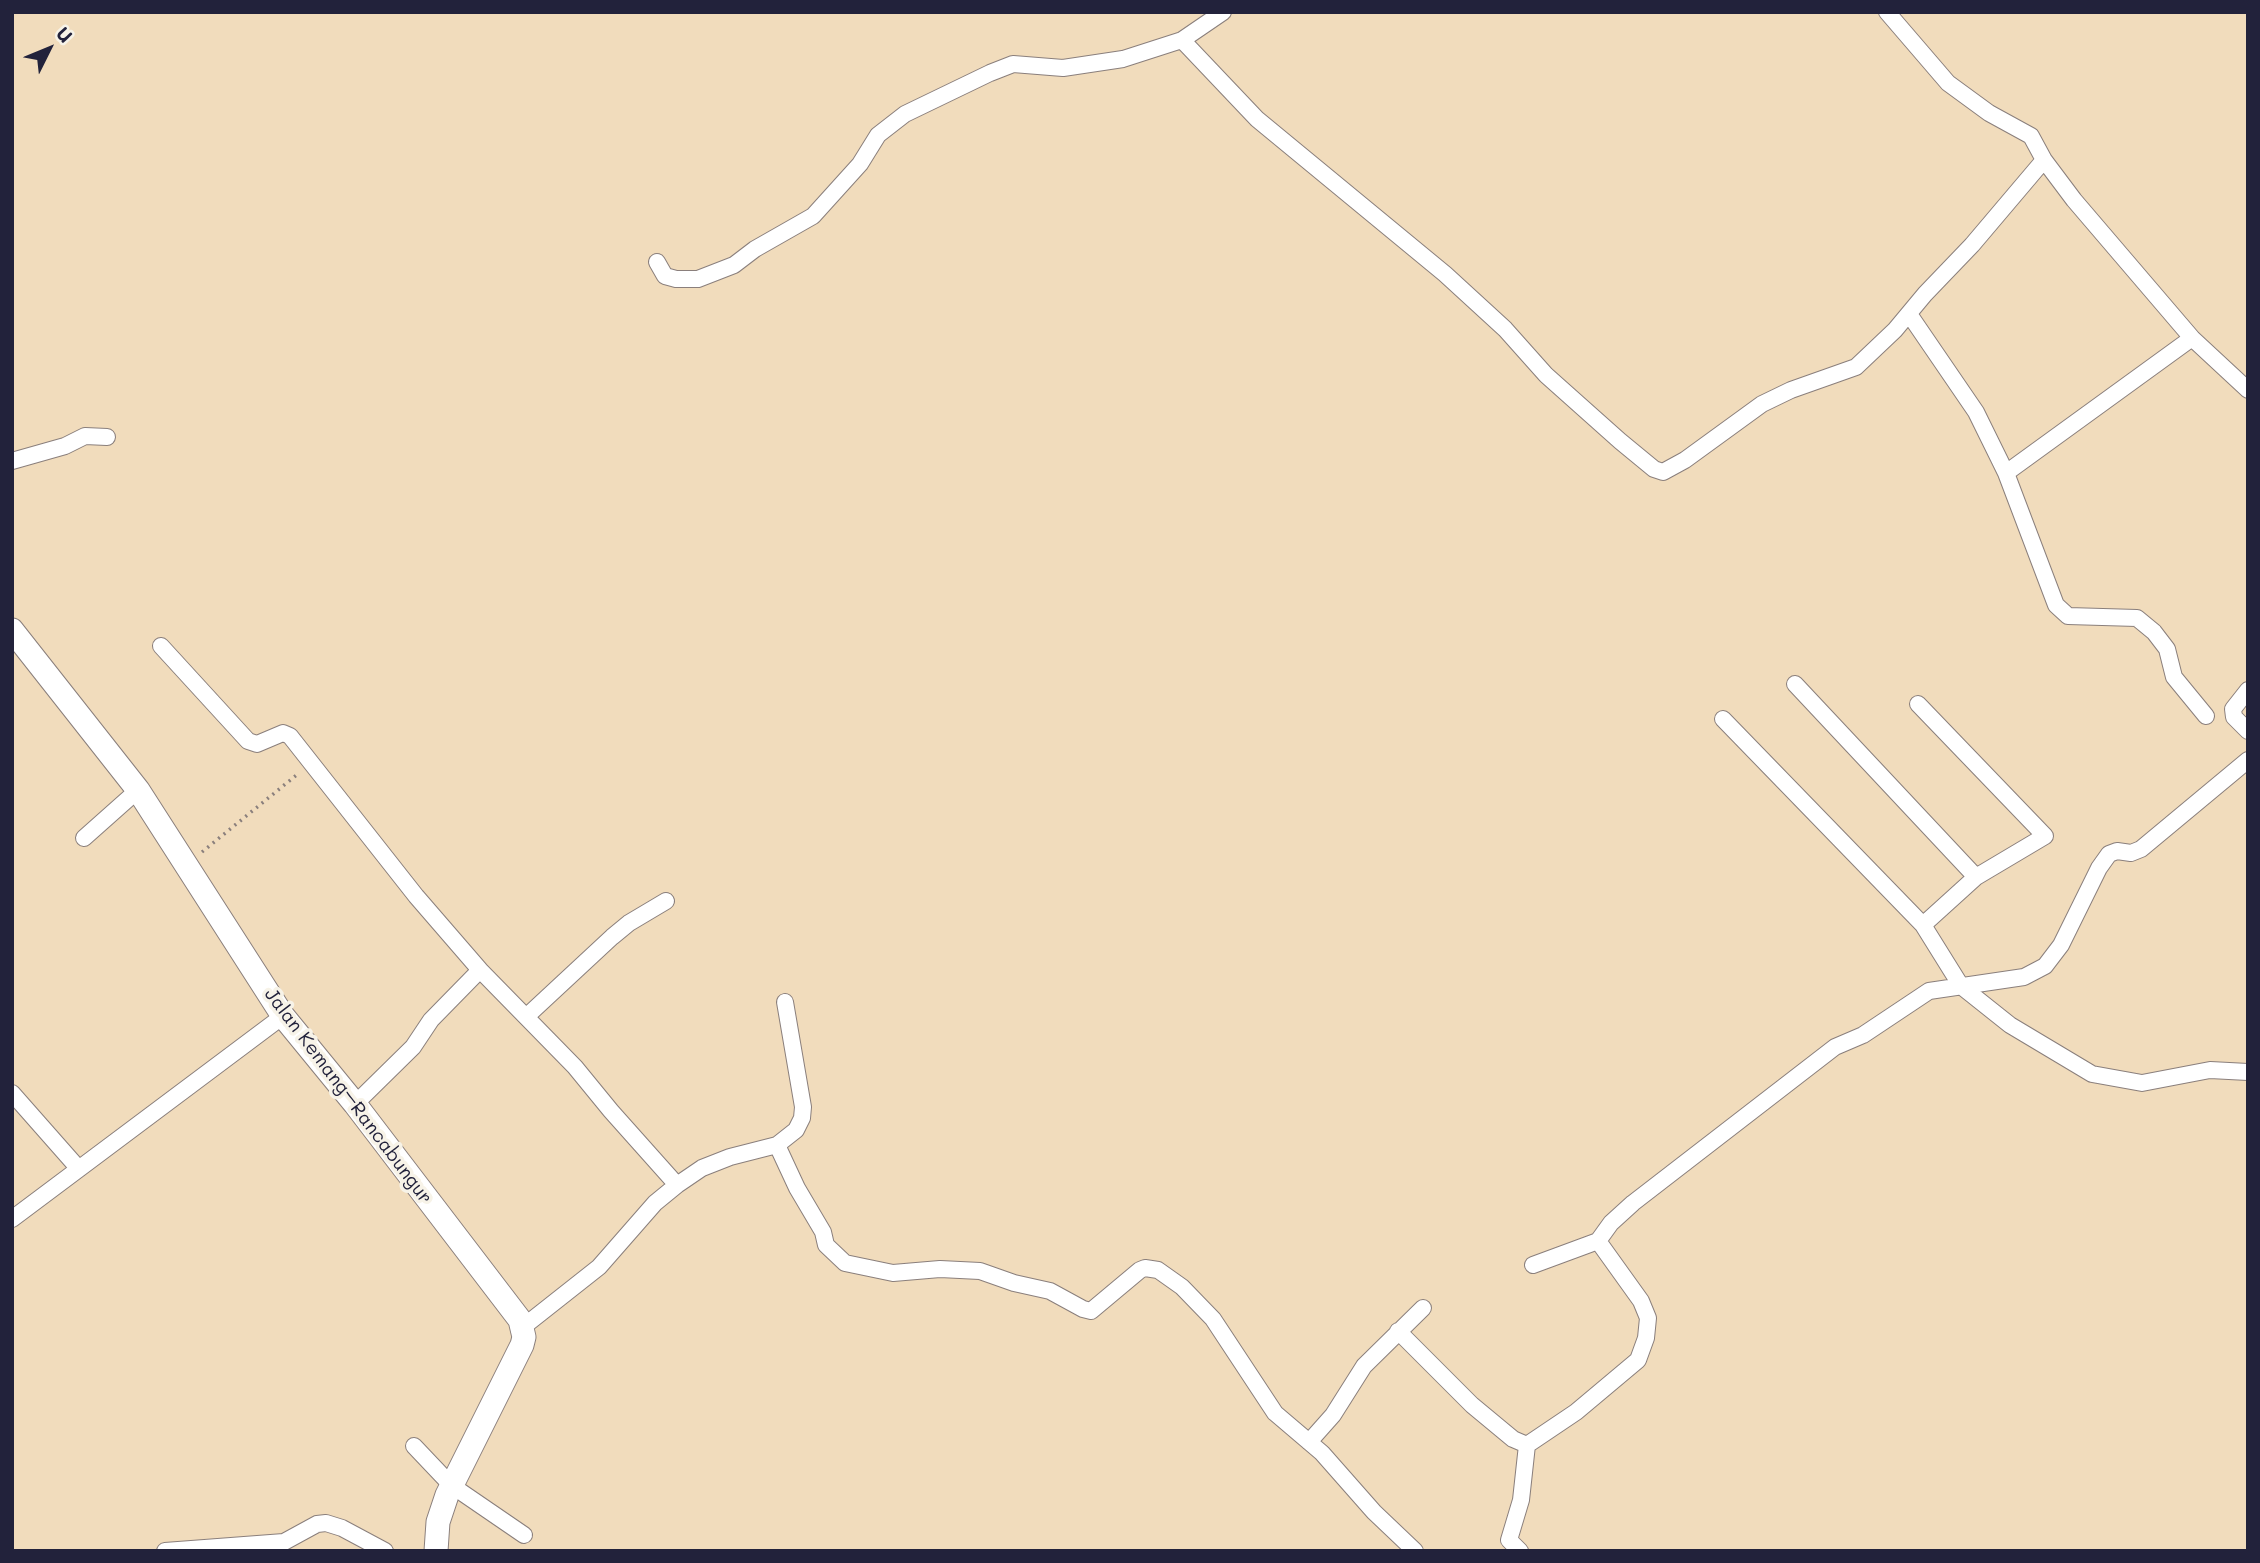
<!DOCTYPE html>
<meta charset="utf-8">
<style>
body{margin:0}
#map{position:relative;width:2260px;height:1563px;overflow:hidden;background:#f1dcbc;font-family:Mali,sans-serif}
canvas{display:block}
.frame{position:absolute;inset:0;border:14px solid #22223b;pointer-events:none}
.north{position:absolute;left:14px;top:14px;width:70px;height:70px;-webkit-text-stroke:5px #f7f3e8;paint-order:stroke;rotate:47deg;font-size:19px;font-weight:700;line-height:28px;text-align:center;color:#22223b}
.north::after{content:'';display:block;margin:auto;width:24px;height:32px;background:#22223b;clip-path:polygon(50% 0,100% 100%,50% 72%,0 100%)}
</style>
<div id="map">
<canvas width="2260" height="1563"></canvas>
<div class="frame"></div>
<div class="north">U</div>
</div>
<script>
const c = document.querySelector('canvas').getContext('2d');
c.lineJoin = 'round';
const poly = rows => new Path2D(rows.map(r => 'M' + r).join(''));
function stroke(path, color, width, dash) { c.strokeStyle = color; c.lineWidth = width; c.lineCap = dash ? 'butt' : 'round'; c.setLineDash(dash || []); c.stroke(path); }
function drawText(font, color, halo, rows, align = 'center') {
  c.font = font + ' Mali,sans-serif'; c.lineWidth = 7; c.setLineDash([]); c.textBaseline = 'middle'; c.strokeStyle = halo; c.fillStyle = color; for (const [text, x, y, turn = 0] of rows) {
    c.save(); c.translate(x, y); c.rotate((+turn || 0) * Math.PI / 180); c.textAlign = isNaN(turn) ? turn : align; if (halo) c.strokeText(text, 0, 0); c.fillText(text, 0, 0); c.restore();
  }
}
const street = poly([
 [1887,12,1948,83,1989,113,2031,136,2044,160,2074,200,2192,338,2248,390],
 [1182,40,1257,119,1445,274,1505,329,1546,375,1620,441,1654,469,1663,472,1685,460,1762,404,1791,390,1856,367,1895,330,1925,294,1972,245,2044,160],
 [657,262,665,276,676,279,698,279,734,265,755,249,813,216,860,164,878,135,905,114,990,73,1013,64,1063,68,1123,59,1182,40,1223,12],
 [1909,314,1976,412,2006,473,2056,605,2068,616,2137,618,2154,632,2167,649,2174,677,2206,716],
 [12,461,65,446,85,436,107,437],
 [2006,473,2192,338],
 [161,646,248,741,257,744,283,733,290,736,416,896,480,970,575,1067,611,1111,677,1185,702,1168,730,1157,777,1145,797,1188,823,1232,826,1245,845,1263,893,1273,940,1269,980,1271,1014,1283,1050,1291,1083,1309,1091,1311,1140,1270,1145,1268,1158,1270,1182,1287,1213,1319,1275,1413,1322,1453,1374,1512,1415,1551],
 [1795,684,1976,877,1923,925],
 [2248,690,2233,709,2234,717,2248,731],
 [1918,704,2045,836,1976,877],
 [1723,719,1923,925,1961,986,2010,1025,2092,1074,2142,1083,2210,1070,2248,1072],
 [84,838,138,790],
 [527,1016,612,937,629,923,666,901],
 [12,1093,79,1169],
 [355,1104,413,1047,431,1020,480,970],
 [777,1145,796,1130,802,1118,803,1107,785,1002],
 [12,1219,283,1016],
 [1533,1265,1598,1241],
 [523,1327,599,1267,655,1203,677,1185],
 [1398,1331,1472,1405,1513,1439,1527,1445,1521,1500,1509,1540,1520,1551],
 [1309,1442,1333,1415,1364,1366,1423,1308],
 [1527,1445,1576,1412,1638,1360,1646,1338,1648,1318,1641,1301,1598,1241,1611,1223,1633,1203,1835,1047,1863,1035,1929,991,2024,977,2045,966,2061,945,2099,868,2109,854,2117,851,2131,853,2141,849,2248,760],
 [414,1446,451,1485,524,1535],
 [165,1551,284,1542,317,1524,326,1523,342,1528,385,1551]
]);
const secondary = poly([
 [12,630,138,790,283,1016,355,1104,520,1320,524,1337,522,1345,447,1495,438,1522,436,1551]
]);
stroke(street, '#8a7f7c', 18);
stroke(secondary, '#8a7f7c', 25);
stroke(poly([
 [202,852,299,773]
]), '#8a7f7c', 3.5, [2, 5]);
stroke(street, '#fff', 16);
stroke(secondary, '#fff', 23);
drawText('19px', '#22223b', '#f7f3e8', [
 ["Jalan Kemang–Rancabungur",348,1096,53]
]);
</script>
